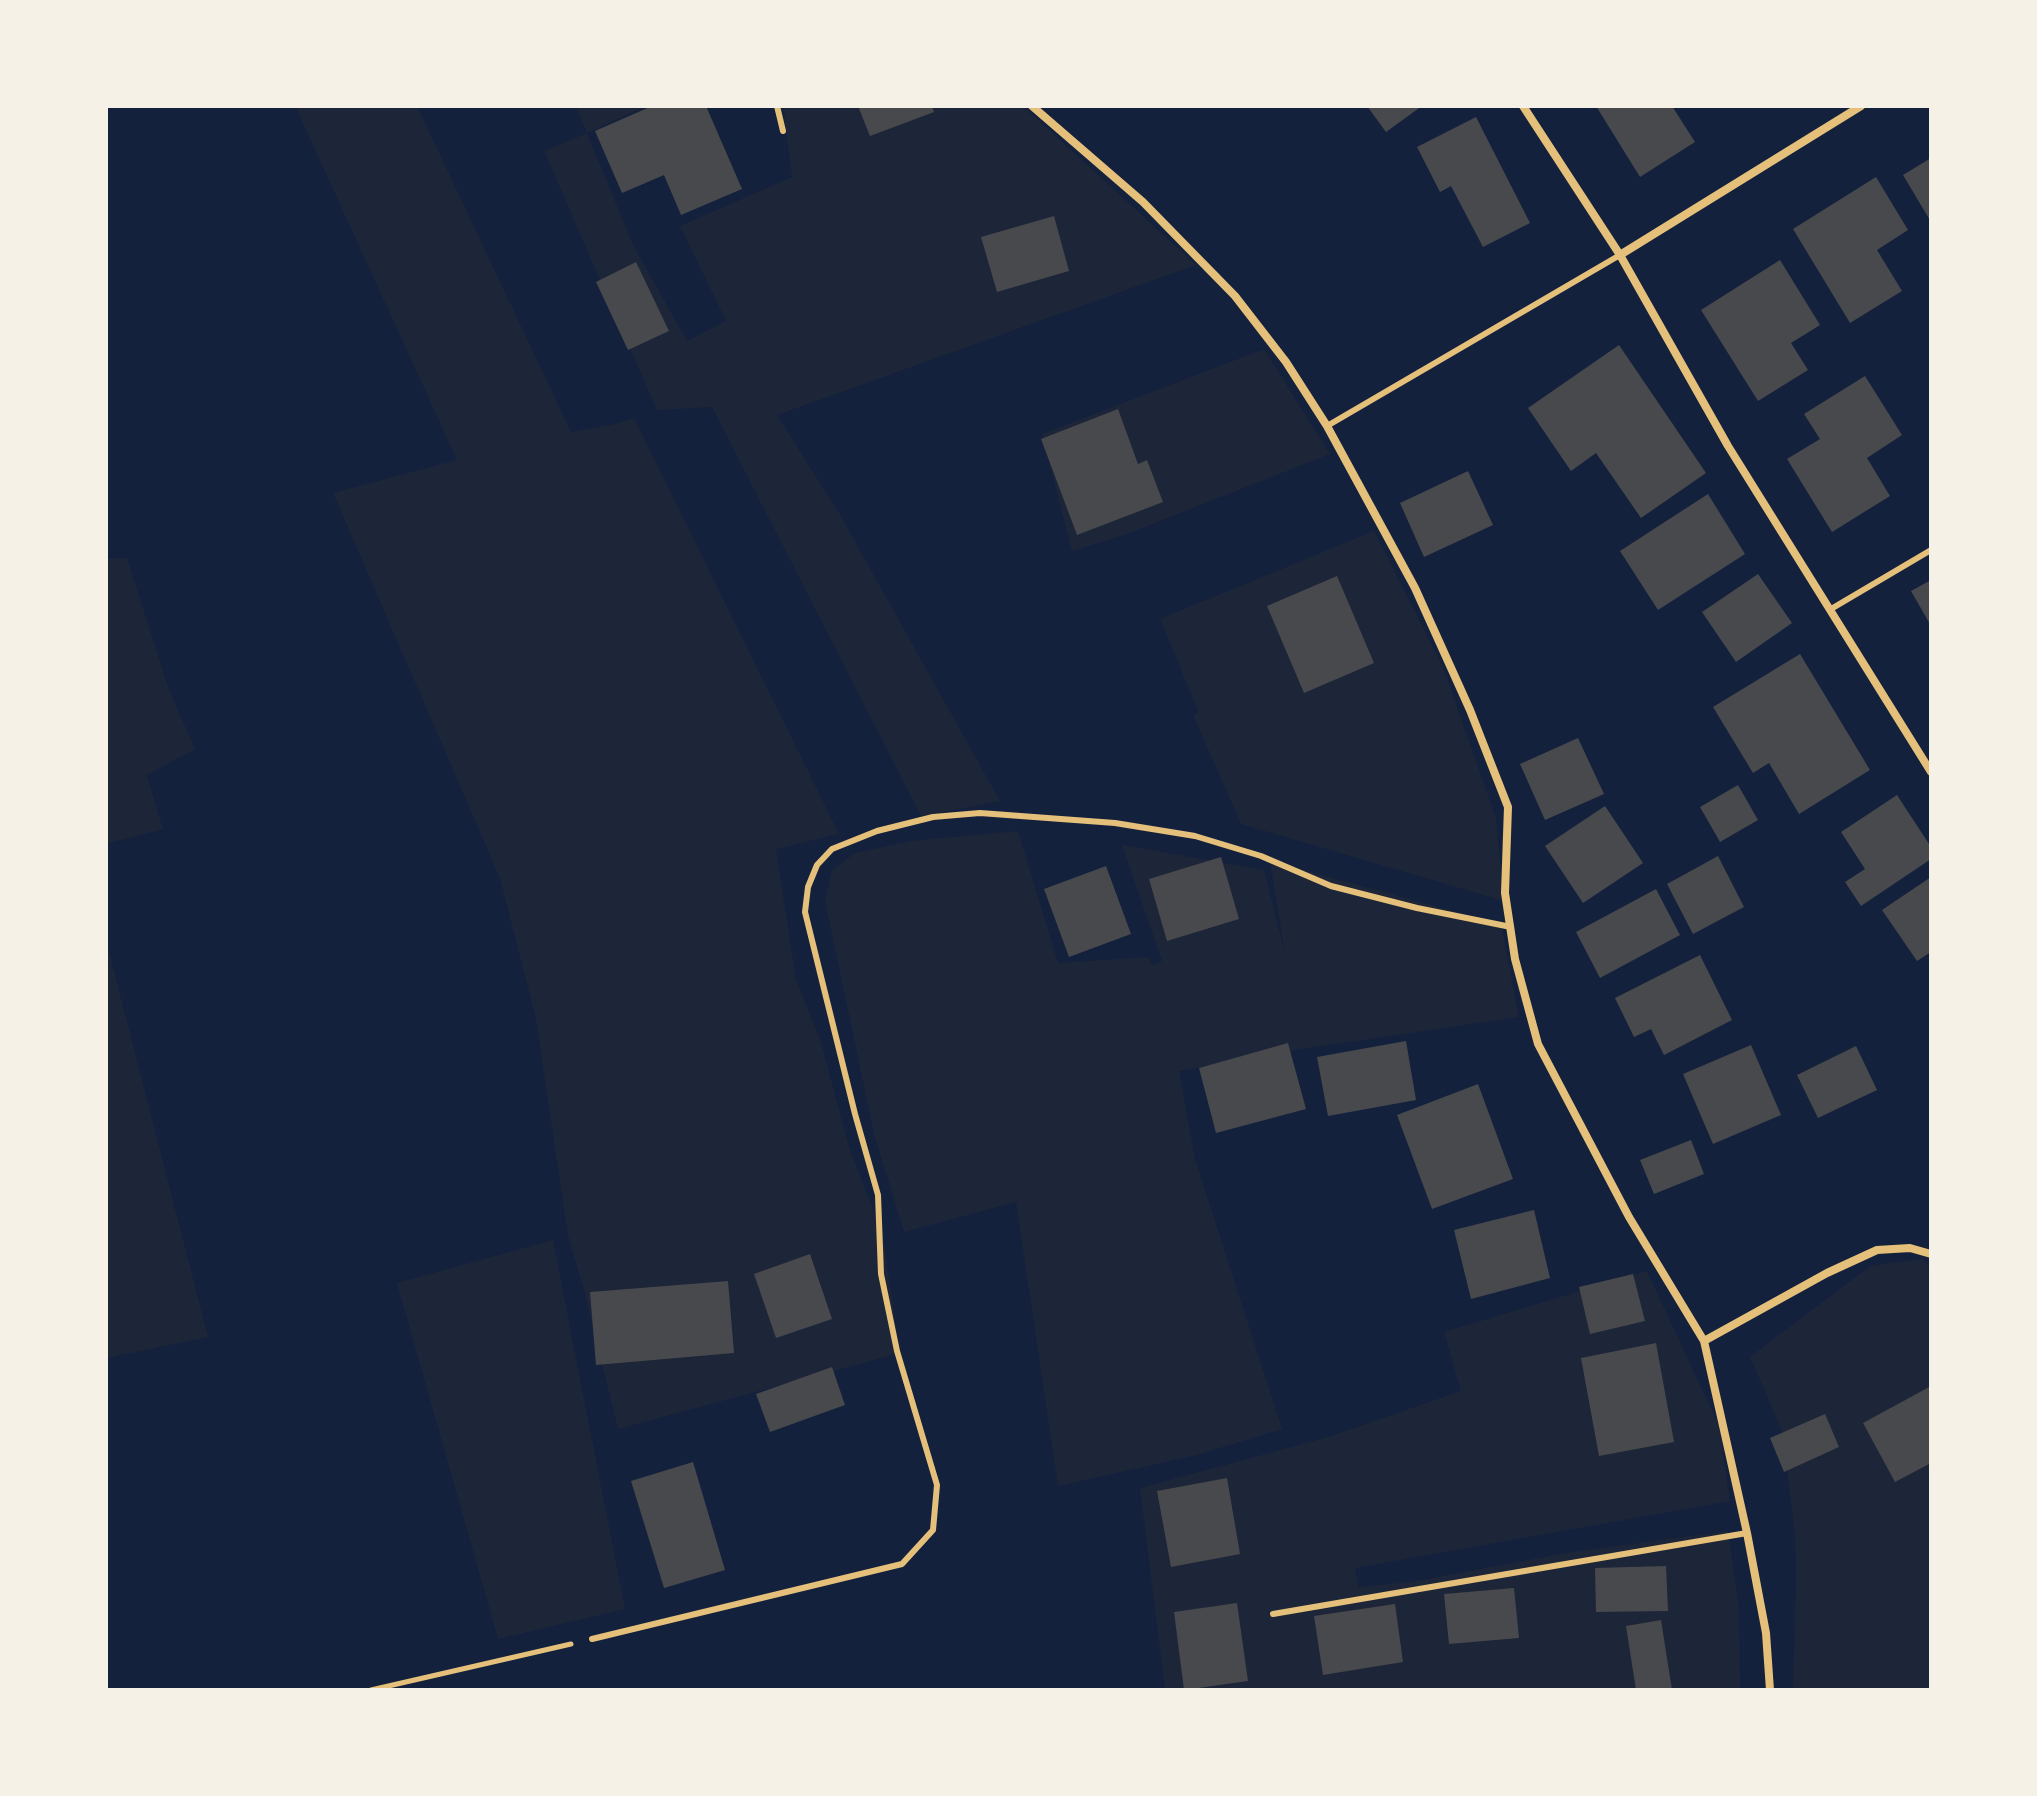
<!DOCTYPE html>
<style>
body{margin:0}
#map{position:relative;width:2037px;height:1796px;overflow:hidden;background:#14213d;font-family:"Noto Serif",serif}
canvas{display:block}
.frame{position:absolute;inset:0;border:108px solid #f6f1e7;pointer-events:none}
</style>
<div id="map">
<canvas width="2037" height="1796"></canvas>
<div class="frame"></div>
</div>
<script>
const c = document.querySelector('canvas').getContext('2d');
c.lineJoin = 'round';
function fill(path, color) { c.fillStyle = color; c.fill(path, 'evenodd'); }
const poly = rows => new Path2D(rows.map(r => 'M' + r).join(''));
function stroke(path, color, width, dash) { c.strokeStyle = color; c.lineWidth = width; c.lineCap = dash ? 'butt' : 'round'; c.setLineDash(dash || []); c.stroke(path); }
fill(poly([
 [295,106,417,106,571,432,615,424,634,418,839,834,776,849,796,979,820,1039,849,1147,882,1232,900,1353,618,1429,584,1289,568,1236,536,1019,500,878,333,493,457,460],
 [575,106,647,106,587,133,633,245,687,341,726,321,680,226,792,177,783,106,1023,106,1196,265,777,415,839,513,1000,801,921,816,712,407,657,410,544,151,587,133],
 [1264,349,1330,454,1127,534,1072,551,1042,434],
 [1374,531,1443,667,1496,818,1504,901,1241,824,1193,715,1199,713,1160,619],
 [127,558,168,687,195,749,147,775,163,829,106,844,106,559],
 [1018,831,1058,963,1148,957,1152,965,1162,961,1122,845,1264,870,1285,953,1270,861,1501,924,1519,1017,1301,1049,1179,1071,1195,1159,1282,1429,1197,1455,1058,1486,1016,1202,904,1232,874,1134,825,901,832,870,855,853,911,841],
 [106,940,208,1337,106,1358],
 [553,1240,625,1609,498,1639,397,1283],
 [1922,1259,1931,1268,1931,1690,1793,1690,1796,1576,1795,1535,1782,1431,1750,1357,1870,1266],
 [1647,1271,1719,1426,1730,1501,1355,1568,1358,1587,1411,1582,1566,1553,1728,1531,1739,1608,1740,1690,1165,1690,1140,1488,1328,1437,1461,1391,1444,1332]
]), '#1d2539');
fill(poly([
 [652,106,706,106,742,189,681,215,664,175,622,193,595,131],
 [858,106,932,106,934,112,870,136],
 [1367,106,1422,106,1386,132],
 [1596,106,1672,106,1695,142,1640,177],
 [1476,117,1530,223,1483,247,1451,186,1440,192,1417,147],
 [1931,158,1931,222,1903,175],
 [1876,177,1908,230,1877,250,1902,291,1850,323,1793,229],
 [1054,216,1069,271,997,292,981,237],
 [1780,260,1820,325,1791,343,1808,370,1758,401,1701,310],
 [636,262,669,331,628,350,596,282],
 [1619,345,1706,473,1641,518,1596,453,1571,471,1528,408],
 [1865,376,1902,435,1867,458,1890,496,1832,532,1787,459,1820,439,1804,414],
 [1118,409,1138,464,1147,460,1163,502,1077,535,1041,439],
 [1468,471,1493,525,1424,557,1400,503],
 [1708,494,1745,554,1658,610,1620,551],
 [1758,574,1792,623,1736,662,1702,612],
 [1337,576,1374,663,1304,693,1267,606],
 [1931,580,1931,626,1911,591],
 [1800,654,1870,770,1799,814,1769,763,1753,773,1713,707],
 [1578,738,1604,794,1545,820,1520,764],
 [1738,785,1758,820,1720,842,1700,807],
 [1897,795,1931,847,1931,859,1861,906,1845,882,1865,869,1841,832],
 [1605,806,1643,863,1583,903,1545,846],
 [1718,856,1744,907,1693,934,1667,884],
 [1221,857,1239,919,1167,941,1149,879],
 [1106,866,1131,934,1069,957,1044,889],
 [1931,877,1931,952,1917,961,1882,910],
 [1656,889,1680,935,1600,978,1576,932],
 [1700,955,1732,1020,1664,1055,1651,1029,1634,1037,1615,998],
 [1406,1041,1416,1100,1328,1116,1317,1057],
 [1288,1043,1306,1109,1216,1133,1199,1068],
 [1751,1045,1781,1115,1713,1144,1683,1074],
 [1856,1046,1877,1090,1818,1118,1797,1075],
 [1478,1084,1513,1179,1432,1209,1397,1115],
 [1691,1140,1704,1174,1654,1194,1640,1160],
 [1534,1210,1550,1278,1471,1299,1454,1230],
 [810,1254,832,1319,776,1338,754,1274],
 [1633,1274,1645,1321,1590,1334,1579,1287],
 [728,1281,734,1353,596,1365,590,1292],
 [1656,1343,1674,1442,1599,1456,1581,1358],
 [832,1367,845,1405,770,1432,756,1394],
 [1931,1386,1931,1463,1895,1482,1863,1423],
 [1825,1414,1839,1447,1784,1472,1770,1438],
 [693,1462,725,1570,664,1588,631,1481],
 [1227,1478,1240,1554,1171,1567,1157,1491],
 [1666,1566,1668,1611,1596,1612,1595,1568],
 [1514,1588,1519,1638,1449,1644,1444,1594],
 [1237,1603,1248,1681,1184,1690,1174,1612],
 [1395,1604,1403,1662,1323,1675,1314,1616],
 [1661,1620,1672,1690,1636,1690,1626,1626]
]), '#48494c');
stroke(poly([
 [371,1690,571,1644]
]), '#e5c07b', 5);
stroke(poly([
 [777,106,783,131],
 [1327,426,1620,255],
 [1831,609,1931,550],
 [1273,1614,1747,1533],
 [592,1639,902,1564,933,1530,937,1485,897,1351,881,1274,878,1195,855,1114,805,912,808,887,817,865,832,849,877,831,933,817,980,813,1115,823,1195,836,1261,856,1331,886,1417,908,1511,927]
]), '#e5c07b', 6);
stroke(poly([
 [1032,106,1143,202,1235,296,1286,362,1327,426,1415,588,1470,710,1508,807,1505,893,1515,959,1538,1044,1629,1217,1704,1341,1747,1533,1766,1633,1770,1690],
 [1523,106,1620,255,1728,446,1931,772],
 [1620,255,1861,106],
 [1704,1341,1827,1273,1877,1250,1910,1248,1931,1254]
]), '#e5c07b', 8);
</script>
